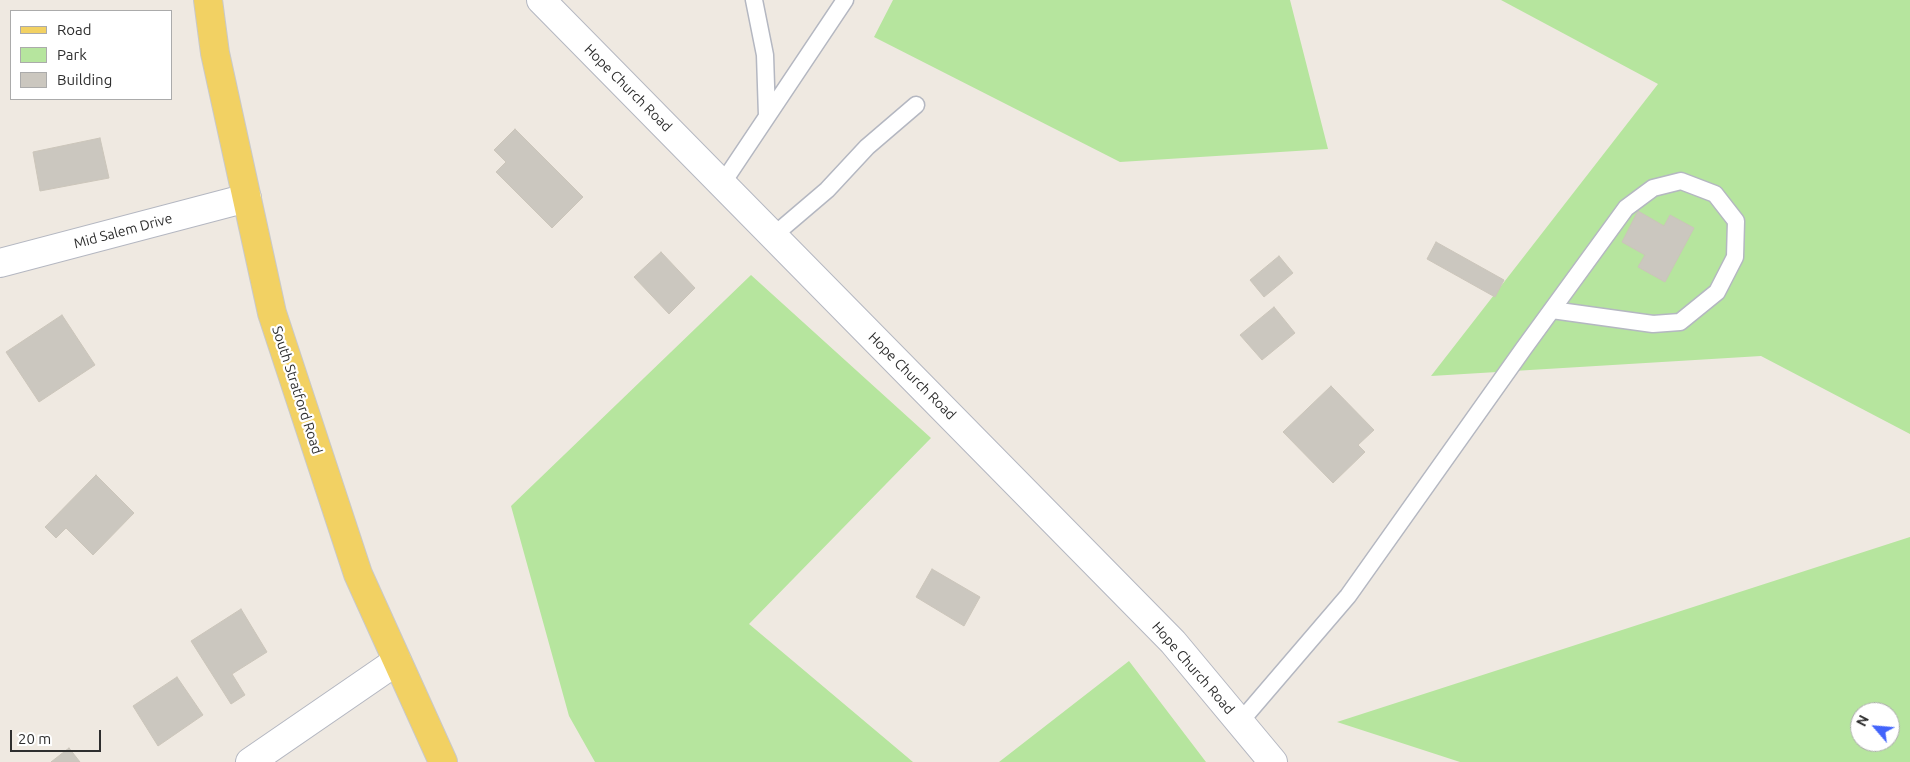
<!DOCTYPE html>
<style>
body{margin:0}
#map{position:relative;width:1910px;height:762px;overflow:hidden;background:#efe9e1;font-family:Ubuntu,sans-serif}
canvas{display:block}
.legend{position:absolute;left:10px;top:10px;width:162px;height:90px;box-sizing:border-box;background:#fff;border:1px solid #ababab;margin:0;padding:6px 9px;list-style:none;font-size:15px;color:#2e2e2e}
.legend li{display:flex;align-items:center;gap:10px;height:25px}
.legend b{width:25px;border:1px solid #ababab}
.north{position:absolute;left:1850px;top:702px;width:50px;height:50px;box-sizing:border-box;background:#fff;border:1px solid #ababab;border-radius:50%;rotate:297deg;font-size:14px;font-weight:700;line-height:20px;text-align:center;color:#2e2e2e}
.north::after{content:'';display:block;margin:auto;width:18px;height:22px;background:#4264fb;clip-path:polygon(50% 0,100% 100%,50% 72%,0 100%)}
.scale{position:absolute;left:10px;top:730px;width:91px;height:22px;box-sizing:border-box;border:2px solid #2e2e2e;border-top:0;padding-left:6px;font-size:15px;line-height:18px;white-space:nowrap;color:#2e2e2e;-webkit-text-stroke:4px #fff;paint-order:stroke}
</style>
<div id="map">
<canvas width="1910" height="762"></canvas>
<ul class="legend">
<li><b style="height:6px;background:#f2d163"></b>Road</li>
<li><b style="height:14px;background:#b6e59e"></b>Park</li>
<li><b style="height:14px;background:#cbc7bf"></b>Building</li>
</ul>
<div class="north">N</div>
<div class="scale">20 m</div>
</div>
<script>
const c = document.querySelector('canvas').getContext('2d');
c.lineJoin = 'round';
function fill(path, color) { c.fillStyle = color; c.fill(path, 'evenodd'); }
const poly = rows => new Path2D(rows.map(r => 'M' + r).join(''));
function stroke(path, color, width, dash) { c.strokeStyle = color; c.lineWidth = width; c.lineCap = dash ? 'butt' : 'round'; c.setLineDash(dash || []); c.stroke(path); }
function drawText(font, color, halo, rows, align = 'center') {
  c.font = font + ' Ubuntu,sans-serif'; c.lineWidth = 4.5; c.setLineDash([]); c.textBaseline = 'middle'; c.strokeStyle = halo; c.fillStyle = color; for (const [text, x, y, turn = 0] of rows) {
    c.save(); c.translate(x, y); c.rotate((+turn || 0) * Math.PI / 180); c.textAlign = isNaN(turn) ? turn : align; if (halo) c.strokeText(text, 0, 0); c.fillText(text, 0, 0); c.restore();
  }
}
fill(poly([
 [893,0,1290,0,1328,149,1120,162,874,37],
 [1501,0,1910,0,1910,434,1761,356,1431,376,1658,84],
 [751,275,931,438,749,624,913,762,595,762,569,716,511,506],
 [1910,537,1910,762,1460,762,1337,722],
 [1860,712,1890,712,1890,742,1860,742],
 [1129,661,1206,762,999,762]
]), '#b6e59e');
const building = poly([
 [515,129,583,197,552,228,496,172,506,162,494,150,515,129],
 [100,138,109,178,40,191,33,152,100,138],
 [1638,211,1664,226,1670,215,1694,228,1665,282,1638,267,1645,255,1622,242,1638,211],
 [1436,242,1504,280,1495,297,1427,259,1436,242],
 [661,252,695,288,669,314,634,277,661,252],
 [1279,256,1293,273,1264,297,1250,280,1279,256],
 [1274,307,1295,333,1262,360,1240,335,1274,307],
 [62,315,95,365,39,402,6,352,62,315],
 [1331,386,1374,430,1358,445,1365,452,1333,483,1283,432,1331,386],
 [96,475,134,513,93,555,66,528,56,538,45,527,96,475],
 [932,569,980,597,964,626,916,597,932,569],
 [241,609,267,652,232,674,245,695,231,704,191,641,241,609],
 [177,677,203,715,158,746,133,706,177,677],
 [69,748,80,762,51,762,69,748]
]);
fill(building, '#cbc7bf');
stroke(building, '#cbc5ba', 1);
const lane = poly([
 [754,0,765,55,767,116],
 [722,184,845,0],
 [773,236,827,190,867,147,916,105],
 [1240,722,1348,596,1524,348,1626,208,1653,188,1681,181,1715,194,1736,221,1735,257,1717,292,1680,322,1653,324,1552,310]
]);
const street = poly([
 [541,0,1173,642,1273,762],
 [0,263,247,198],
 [250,762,397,661]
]);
const primary = poly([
 [208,0,215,53,272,313,358,574,443,762]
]);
stroke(lane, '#b4b7c1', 19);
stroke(street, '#b4b7c1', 30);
stroke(primary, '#c9c9c9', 30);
stroke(lane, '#fff', 16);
stroke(street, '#fff', 28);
stroke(primary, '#f2d163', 28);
drawText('14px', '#2e2e2e', '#fff', [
 ["Hope Church Road",628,88,45],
 ["Mid Salem Drive",123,231,-15],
 ["Hope Church Road",912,376,45],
 ["South Stratford Road",297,390,72],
 ["Hope Church Road",1193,668,49]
]);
</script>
